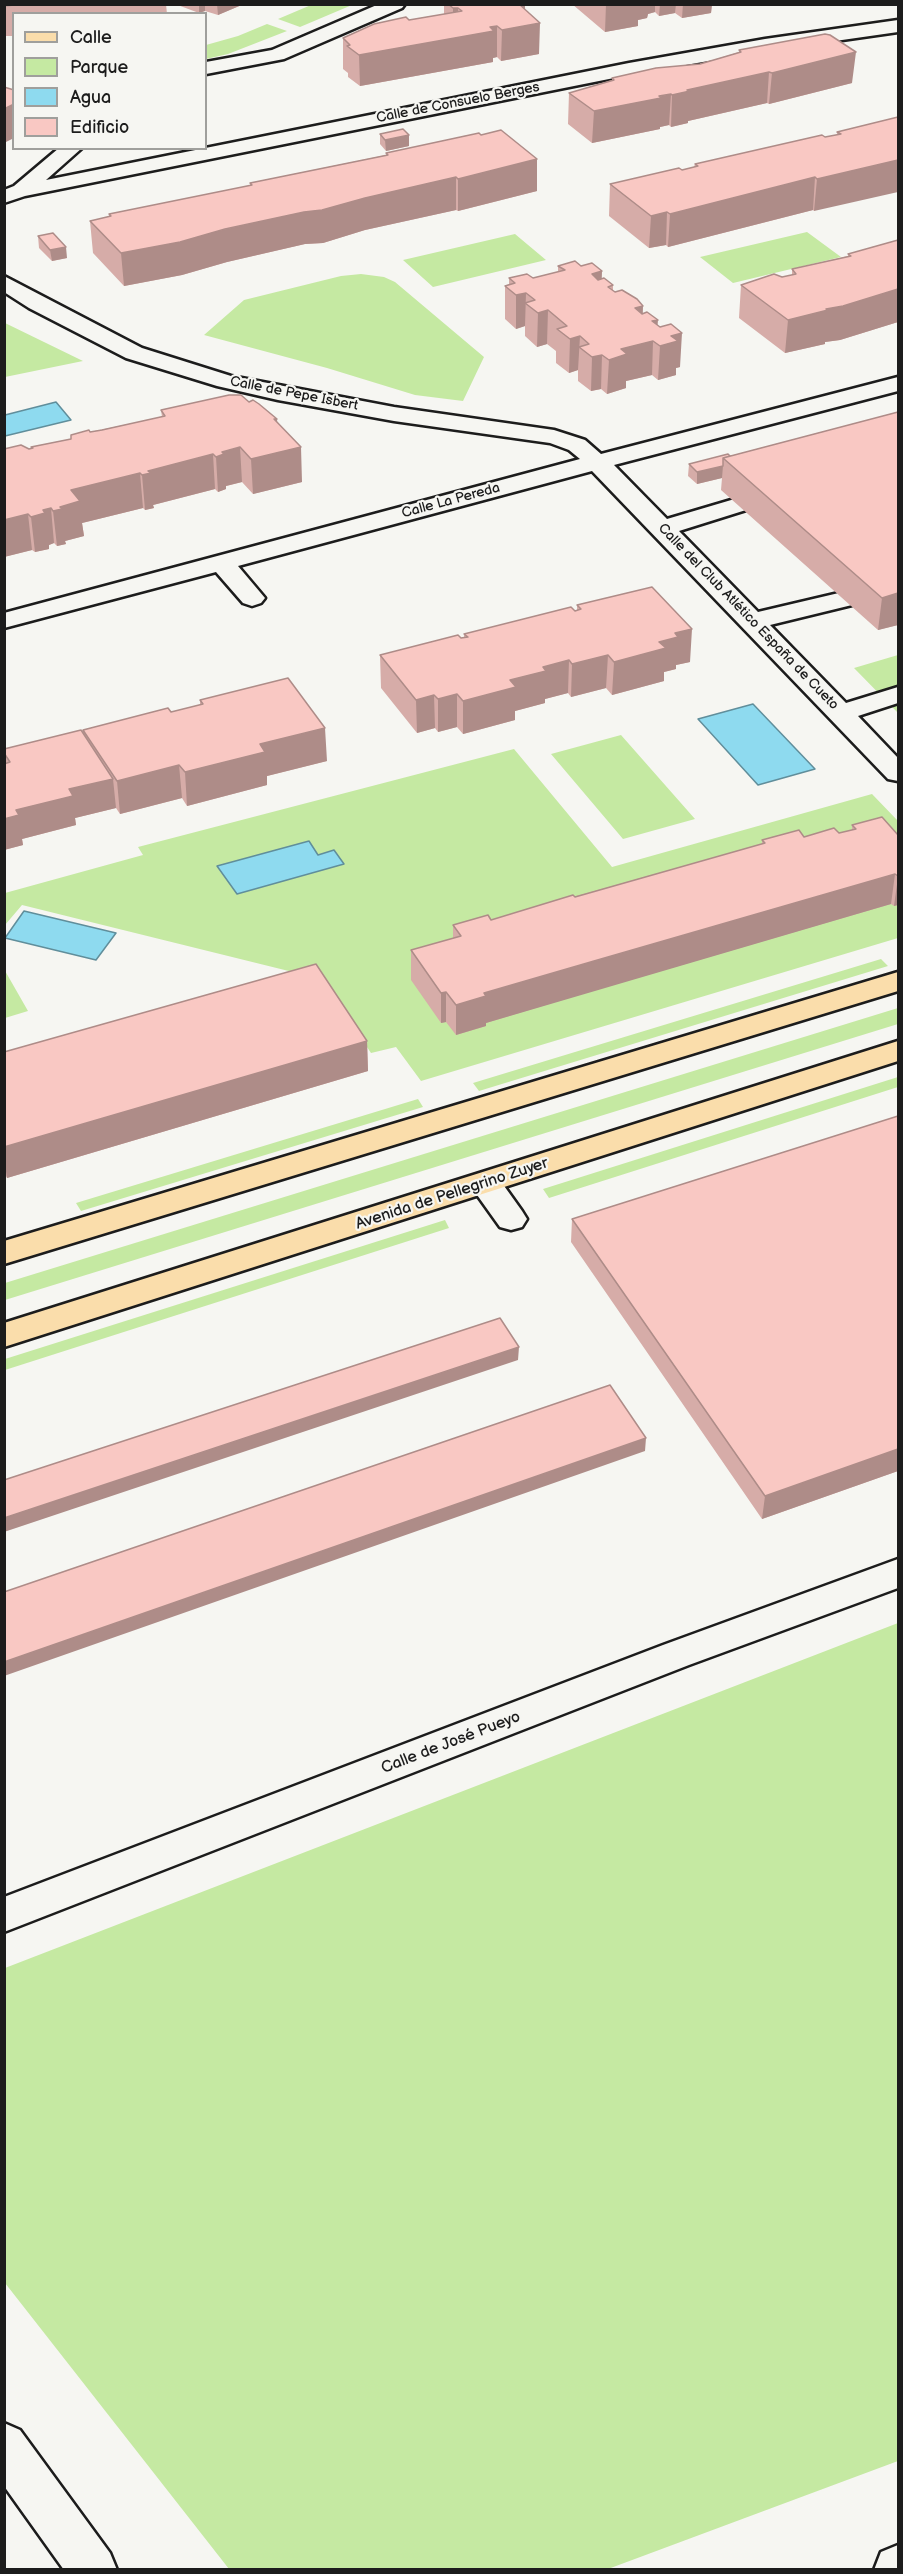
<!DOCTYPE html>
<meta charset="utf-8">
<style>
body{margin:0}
#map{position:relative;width:903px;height:2574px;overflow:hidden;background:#f6f6f2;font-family:"Balsamiq Sans",sans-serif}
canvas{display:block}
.frame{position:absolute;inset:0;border:6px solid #1c1c1c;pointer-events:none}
.legend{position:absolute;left:12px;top:12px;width:195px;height:138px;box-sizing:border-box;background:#f6f6f2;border:2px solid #9f9f9c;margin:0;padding:8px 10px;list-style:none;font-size:18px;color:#1c1c1c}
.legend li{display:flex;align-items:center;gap:12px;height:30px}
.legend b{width:30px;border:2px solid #9f9f9c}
</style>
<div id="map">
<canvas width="903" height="2574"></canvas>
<div class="frame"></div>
<ul class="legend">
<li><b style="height:8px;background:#faddab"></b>Calle</li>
<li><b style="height:16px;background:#c5e9a2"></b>Parque</li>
<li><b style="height:16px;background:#8edaef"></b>Agua</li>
<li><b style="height:16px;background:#f9c8c3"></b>Edificio</li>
</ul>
</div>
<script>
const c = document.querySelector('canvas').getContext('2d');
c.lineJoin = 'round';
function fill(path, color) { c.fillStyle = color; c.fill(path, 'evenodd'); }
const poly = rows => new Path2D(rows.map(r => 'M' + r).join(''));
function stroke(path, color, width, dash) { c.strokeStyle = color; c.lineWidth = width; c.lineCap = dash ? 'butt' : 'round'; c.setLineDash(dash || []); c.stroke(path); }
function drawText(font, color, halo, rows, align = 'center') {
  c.font = font + ' "Balsamiq Sans",sans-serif'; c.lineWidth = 4.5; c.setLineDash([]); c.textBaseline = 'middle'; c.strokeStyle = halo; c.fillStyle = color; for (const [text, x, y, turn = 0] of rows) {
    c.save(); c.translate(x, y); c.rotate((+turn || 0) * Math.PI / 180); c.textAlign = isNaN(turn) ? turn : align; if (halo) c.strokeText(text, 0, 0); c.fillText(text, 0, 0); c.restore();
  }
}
fill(poly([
 [311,5,311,4,352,5,300,27,278,19],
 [267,24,287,31,228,54,206,59,206,45,238,36],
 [807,232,841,257,733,283,700,257],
 [515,234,546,260,433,287,403,260],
 [361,274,384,277,395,282,484,357,463,401,415,395,327,368,204,335,244,300,341,276],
 [5,323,83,361,5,377],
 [898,655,898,713,854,668],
 [621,735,695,819,623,839,551,754],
 [514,749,612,867,872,794,898,821,898,938,421,1081,396,1047,371,1053,321,979,22,905,5,925,5,893,143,855,138,847],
 [881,959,888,966,479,1091,473,1083],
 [4,969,28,1011,5,1018,4,1018],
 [898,1008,898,1024,5,1300,5,1283],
 [898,1077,898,1087,549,1198,543,1189],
 [418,1099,423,1107,81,1211,76,1203],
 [445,1220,449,1228,5,1370,5,1359],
 [898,1623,898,2461,608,2569,229,2569,5,2283,5,1968]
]), '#c5e9a2');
const water = poly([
 [56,402,71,420,5,436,5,415,56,402],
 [753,704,815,769,758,785,698,719,753,704],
 [309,841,318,855,334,850,344,864,237,894,217,866,309,841],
 [24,911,116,933,96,960,5,938,24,911]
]);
fill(water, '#8edaef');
stroke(water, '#608e9b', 1.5);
const minor = poly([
 [379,4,405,4,402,8,284,59,206,74,206,62,272,50,379,4],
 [898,20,898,32,765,51,629,75,25,196,4,203,4,190,14,186,59,148,82,148,46,180,629,63,765,39,898,20],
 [4,276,142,348,231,376,394,407,554,430,585,440,601,454,898,377,898,391,614,465,667,519,738,498,746,500,750,505,746,510,679,531,758,612,843,592,852,595,856,600,852,605,770,625,846,703,898,687,898,703,858,716,898,758,898,781,888,779,592,471,238,566,265,598,261,603,252,606,243,603,216,572,4,628,4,613,580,459,569,450,550,443,394,421,278,400,217,386,126,358,29,308,4,292,4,276],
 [486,1173,497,1176,522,1211,527,1219,522,1227,511,1230,500,1227,475,1192,470,1184,475,1176,486,1173],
 [898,1559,898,1588,689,1665,4,1932,4,1897,663,1645,898,1559],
 [4,2423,20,2430,110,2553,117,2570,64,2570,4,2486,4,2423],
 [898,2545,898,2570,874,2570,881,2552,898,2545]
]);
const major = poly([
 [898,972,898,991,4,1264,4,1241,898,972],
 [898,1041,898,1061,4,1347,4,1323,898,1041]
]);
stroke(minor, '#1c1c1c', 5);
stroke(major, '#1c1c1c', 5);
fill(minor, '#f6f6f2');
fill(major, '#faddab');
fill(poly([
 [4,4,166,4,167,14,14,14,14,36,4,36],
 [175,4,244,4,218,15,205,11,199,13],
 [444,4,525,4,525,10,539,54,501,61,497,57,493,58,493,62,360,86,348,77,348,73,343,69,343,38,409,20,444,14],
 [572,4,712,4,711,13,682,18,675,13,659,16,655,12,648,14,647,18,638,20,638,26,605,32],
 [739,50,852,83,769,104,767,103,688,121,688,123,671,127,669,125,660,127,660,129,592,143,568,124,569,93,612,80,612,78,700,64,739,52],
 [898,117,814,211,813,210,668,247,666,245,649,248,609,216,610,184,682,170,694,167,695,164,837,135,837,132],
 [380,134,409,146,386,151,380,144],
 [386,153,537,191,458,211,456,210,365,230,323,243,305,244,227,262,182,275,124,286,93,253,90,221,109,217,109,214,250,186,250,183,386,155],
 [38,236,67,258,52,261,39,248],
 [898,240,898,322,840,340,825,342,825,344,785,353,739,318,741,285,792,275,792,269,848,256,848,254],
 [558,266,581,266,613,285,613,291,643,313,657,326,680,367,676,368,676,375,658,380,652,375,626,381,626,388,607,394,601,389,591,391,578,381,578,370,569,373,556,363,556,351,547,344,537,347,525,336,525,326,516,329,505,319,505,286,509,284,509,278,533,278,558,272],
 [161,410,277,423,302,482,253,494,242,482,226,486,226,489,218,492,215,489,153,505,154,508,145,510,143,508,82,523,84,536,65,541,66,544,57,546,54,543,49,545,49,549,35,552,32,550,4,557,29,449,32,449,31,447,71,439,90,432,162,417],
 [898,412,898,625,878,630,721,490,722,478,697,484,688,476,689,464,730,456],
 [577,605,690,662,676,665,676,669,664,672,664,681,612,695,606,688,571,697,568,693,545,699,545,703,515,711,515,720,463,734,457,727,438,732,435,728,417,733,381,688,380,655,464,638,464,634,577,610],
 [200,700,327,761,267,776,267,785,187,806,182,798,120,814,116,808,75,818,76,825,22,839,23,845,4,850,4,749,83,733,83,730,171,712,200,705],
 [852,825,898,835,898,905,894,906,891,904,592,991,486,1023,486,1026,456,1035,446,1022,441,1023,411,980,411,950,453,939,453,925,491,920,762,844,762,840,839,833,852,830],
 [367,1041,368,1071,7,1178,4,1172,4,1052],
 [898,1116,898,1471,762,1519,571,1242,572,1219]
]), '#d6aca8');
fill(poly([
 [199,4,205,4,205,11,199,13],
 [217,4,244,4,218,15],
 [518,4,525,4,524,26,540,23,539,54,501,61,502,30],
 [606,4,655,4,655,12,648,14,647,18,638,20,638,26,605,32],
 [660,4,676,4,675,13,659,16],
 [683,4,712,4,711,13,682,18],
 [453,8,458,8,458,38,490,27,497,26,497,57,493,58,493,62,360,86,359,55,453,38],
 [856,52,852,83,769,104,772,73],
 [769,72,767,103,688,121,688,123,671,127,672,95,687,90],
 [671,94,669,125,660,127,660,129,592,143,594,111],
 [14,104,14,138,4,143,4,109],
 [409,135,409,146,386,151,385,140],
 [537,159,537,191,458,211,458,179],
 [898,160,898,192,814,211,817,179],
 [456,177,456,210,365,230,323,243,305,244,227,262,182,275,124,286,121,253],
 [815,177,813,210,668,247,670,214],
 [667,212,666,245,649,248,651,216],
 [66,247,67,258,52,261,50,250],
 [602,271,601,305,592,274],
 [898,289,898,322,840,340,825,342,825,344,785,353,788,320,826,309],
 [526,293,525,326,516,329,516,295],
 [643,306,642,340,635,308],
 [548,310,547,344,537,347,538,313],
 [658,320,656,343,653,341,652,375,626,381,626,388,607,394,609,360,652,321],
 [682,333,680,367,676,368,676,375,658,380,660,346,671,336],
 [580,336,578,370,569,373,570,339],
 [602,355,601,389,591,391,592,357],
 [274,419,277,419,279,452,301,447,302,482,253,494,251,459],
 [240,447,242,482,226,486,226,489,218,492,216,457,222,452],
 [213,454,215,489,153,505,154,508,145,510,142,475,148,471],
 [723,466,722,478,697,484,697,472],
 [140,473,143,508,82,523,84,536,65,541,66,544,57,546,53,511,71,490],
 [51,508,54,543,49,545,49,549,35,552,31,517,43,510],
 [28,514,32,550,4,557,4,520],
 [898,593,898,625,878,630,882,598],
 [692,629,690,662,676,665,676,669,664,672,664,681,612,695,614,662,659,642,675,633],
 [608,655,606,688,571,697,572,664],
 [569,660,568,693,545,699,545,703,515,711,515,720,463,734,463,701,510,680,543,667],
 [457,694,457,727,438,732,438,699],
 [434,695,435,728,417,733,416,700],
 [325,728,327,761,267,776,267,785,187,806,185,772,260,744],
 [179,765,182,798,120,814,117,781],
 [113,779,116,808,75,818,76,825,22,839,23,845,4,850,4,819,16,810,69,789],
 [895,874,891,904,486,1023,486,1026,456,1035,456,1005,484,993],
 [898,876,898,905,894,906,898,877],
 [446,992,446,1022,441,1023,441,993],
 [367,1041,368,1071,7,1178,4,1159,4,1147],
 [519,1347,518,1360,4,1532,4,1518],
 [646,1438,645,1451,4,1676,4,1662],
 [898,1449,898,1471,762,1519,765,1496]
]), '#ae8c88');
const building = poly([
 [4,4,25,4,4,6,4,4],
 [448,4,519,4,540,23,502,30,497,26,490,27,494,31,359,55,347,46,350,45,343,38,374,24,406,17,409,20,462,11,458,8,453,8,448,4],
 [825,34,830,35,856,52,772,73,769,72,687,90,690,91,672,95,671,94,659,96,661,98,594,111,569,93,614,80,612,78,656,68,700,64,741,52,739,50,825,34],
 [4,87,14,90,14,104,4,109,4,87],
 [898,117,898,160,817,179,815,177,670,214,667,212,651,216,610,184,679,168,682,170,698,166,695,164,822,135,825,137,841,134,837,132,898,117],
 [403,129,409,135,385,140,380,134,403,129],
 [501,130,537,159,458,179,456,177,365,198,322,210,304,212,225,229,180,242,121,253,90,221,111,216,109,214,252,185,250,183,388,155,386,153,479,133,481,135,501,130],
 [53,233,66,247,50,250,38,236,53,233],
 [898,240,898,289,843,306,826,309,828,310,788,320,741,285,774,274,782,277,796,274,792,269,851,256,848,254,898,240],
 [575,261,581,266,592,263,602,271,592,274,598,280,604,278,613,285,608,287,615,292,622,290,637,299,643,306,635,308,642,314,647,312,658,320,652,321,660,327,671,324,682,333,671,336,678,341,660,346,653,341,621,349,627,354,609,360,602,355,592,357,579,347,589,344,580,336,570,339,557,329,567,326,548,310,538,313,525,303,535,300,526,293,516,295,505,286,515,283,509,278,527,274,533,278,565,270,558,266,575,261],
 [229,395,241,395,249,402,253,400,259,404,277,419,274,419,301,447,251,459,240,447,222,452,224,454,216,457,213,454,148,471,151,473,142,475,140,473,71,490,80,501,60,507,62,509,53,511,51,508,43,510,45,513,31,517,28,514,4,520,4,449,21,445,29,449,33,448,31,447,71,439,71,435,89,430,90,432,102,430,165,416,161,410,229,395],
 [898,412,898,593,882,598,723,458,898,412],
 [728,454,730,456,723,458,723,466,697,472,689,464,728,454],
 [652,587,692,629,675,633,678,637,659,642,666,648,614,662,608,655,572,664,569,660,543,667,546,671,510,680,516,687,463,701,457,694,438,699,434,695,416,700,380,655,458,635,461,638,468,637,464,634,571,607,575,611,581,609,577,605,652,587],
 [288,678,325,728,260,744,265,752,185,772,179,765,117,781,83,730,168,708,171,712,203,704,200,700,288,678],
 [81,730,113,779,69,789,73,796,16,810,19,815,4,819,4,764,10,762,4,753,4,749,81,730],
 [882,817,898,835,898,876,895,874,594,961,484,993,486,996,456,1005,446,992,441,993,411,950,461,936,453,925,488,915,491,920,573,895,575,897,765,843,762,840,799,830,804,837,834,828,839,833,856,829,852,825,882,817],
 [316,964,367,1041,4,1147,4,1052,316,964],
 [898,1116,898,1449,765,1496,572,1219,898,1116],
 [500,1318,519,1347,4,1518,4,1480,500,1318],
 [610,1385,646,1438,4,1662,4,1592,610,1385]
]);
fill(building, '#f9c8c3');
stroke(building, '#ae8c88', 1.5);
drawText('14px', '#1c1c1c', '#f6f6f2', [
 ["Calle de Consuelo Berges",458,103,-11],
 ["Calle de Pepe Isbert",294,394,11],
 ["Calle La Pereda",451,501,-15],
 ["Calle del Club Atlético España de Cueto",748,617,46]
]);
drawText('16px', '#1c1c1c', '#f6f6f2', [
 ["Avenida de Pellegrino Zuyer",452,1194,-18],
 ["Calle de José Pueyo",451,1743,-21]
]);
</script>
